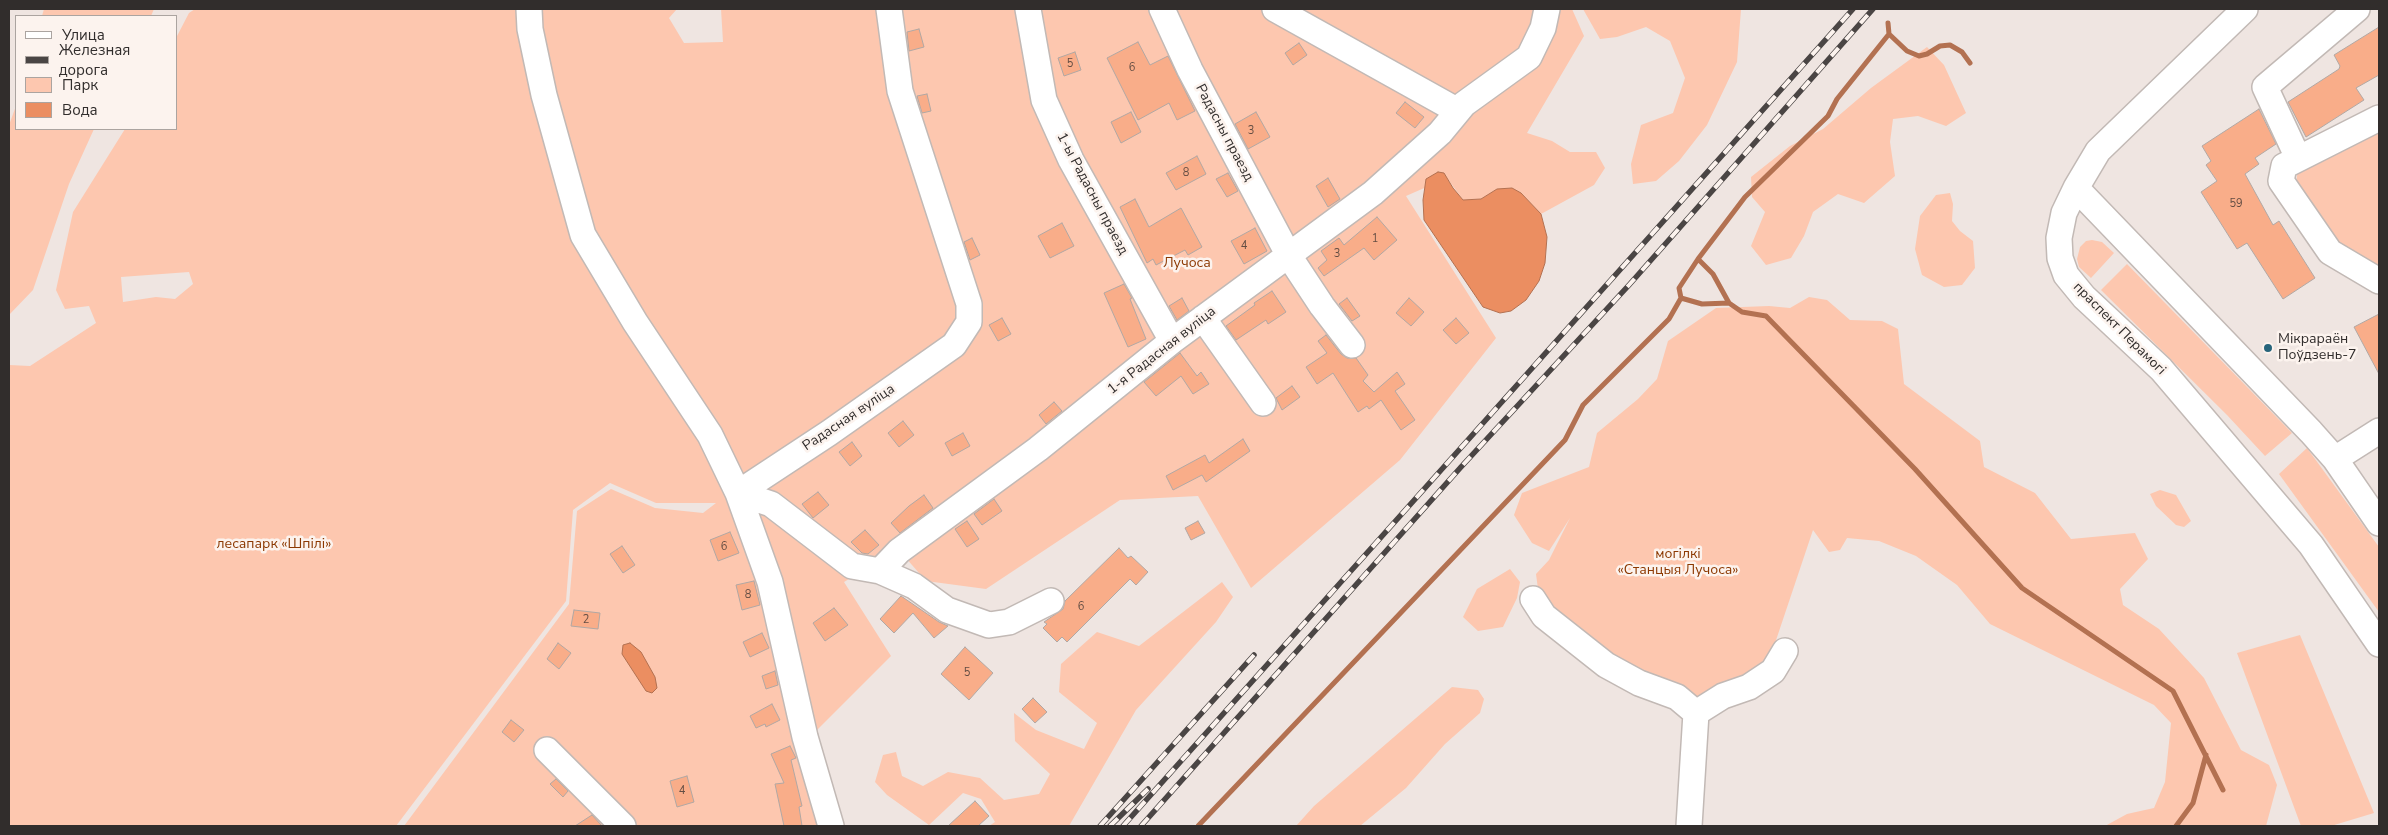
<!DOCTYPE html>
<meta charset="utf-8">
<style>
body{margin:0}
#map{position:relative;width:2388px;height:835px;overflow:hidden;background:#efe5e1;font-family:"Nunito Sans",sans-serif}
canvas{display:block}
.frame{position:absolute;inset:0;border:10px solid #312d2c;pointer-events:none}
.legend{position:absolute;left:15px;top:15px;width:162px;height:115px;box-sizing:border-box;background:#fcf3ee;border:1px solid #aba4a0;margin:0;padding:6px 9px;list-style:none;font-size:15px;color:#312d2c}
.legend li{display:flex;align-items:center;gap:10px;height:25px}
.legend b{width:25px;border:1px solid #aba4a0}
</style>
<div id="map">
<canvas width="2388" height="835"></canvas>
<div class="frame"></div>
<ul class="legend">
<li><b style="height:6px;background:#fff"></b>Улица</li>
<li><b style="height:6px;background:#4a4544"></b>Железная дорога</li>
<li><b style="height:14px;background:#fdc7af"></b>Парк</li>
<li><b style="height:14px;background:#eb8e61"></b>Вода</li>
</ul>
</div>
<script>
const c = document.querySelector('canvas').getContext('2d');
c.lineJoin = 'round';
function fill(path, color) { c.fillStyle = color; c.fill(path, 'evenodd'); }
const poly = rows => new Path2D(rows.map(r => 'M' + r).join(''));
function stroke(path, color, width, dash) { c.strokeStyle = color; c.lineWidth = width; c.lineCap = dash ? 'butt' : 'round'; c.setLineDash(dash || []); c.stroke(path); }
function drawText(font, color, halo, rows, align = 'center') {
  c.font = font + ' "Nunito Sans",sans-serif'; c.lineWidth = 5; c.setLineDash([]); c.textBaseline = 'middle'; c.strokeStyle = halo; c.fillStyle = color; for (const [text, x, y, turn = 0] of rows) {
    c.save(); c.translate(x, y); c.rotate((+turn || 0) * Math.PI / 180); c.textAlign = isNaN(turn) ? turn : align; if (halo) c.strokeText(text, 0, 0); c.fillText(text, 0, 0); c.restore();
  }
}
fill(poly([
 [44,9,154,9,151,16,42,16],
 [195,9,677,9,669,18,684,43,723,42,721,9,1572,9,1584,36,1527,133,1552,141,1570,152,1596,152,1605,168,1594,185,1541,214,1521,193,1497,189,1481,199,1463,200,1447,178,1406,196,1496,338,1400,460,1251,588,1198,496,1120,500,986,589,926,581,898,549,844,582,891,656,817,730,838,826,404,826,569,604,577,511,611,489,655,508,703,513,716,503,656,503,610,483,573,510,566,601,396,826,9,826,9,365,30,366,96,323,89,306,65,309,56,290,73,212,125,129,176,129,176,38,189,13],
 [189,272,193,284,175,299,156,297,123,302,121,277],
 [1583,9,1741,9,1737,62,1707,125,1679,161,1656,181,1633,184,1631,164,1641,125,1673,113,1685,78,1670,41,1646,27,1617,37,1600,39],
 [1927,47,1944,65,1966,113,1946,126,1918,116,1893,119,1890,142,1895,176,1864,203,1838,194,1813,212,1804,236,1791,258,1766,265,1751,246,1765,212,1752,197,1751,177,1790,146,1823,129,1871,88],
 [16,106,16,129,94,129,69,184,33,290,9,315,9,125],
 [2379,128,2379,271,2334,245,2296,185,2298,166],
 [1950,193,1953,204,1952,221,1960,231,1973,241,1975,268,1962,285,1944,287,1922,275,1915,249,1920,216,1936,195],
 [2092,240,2102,242,2114,253,2091,278,2079,267,2077,259,2080,247,2086,241],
 [2127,264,2292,433,2265,456,2227,415,2101,290],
 [1809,297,1827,300,1850,320,1882,321,1898,329,1904,384,1980,441,1984,467,2035,493,2071,539,2135,533,2148,559,2120,589,2123,605,2159,629,2204,678,2241,750,2269,765,2277,785,2266,826,2105,826,2127,814,2154,808,2165,782,2171,723,2154,705,1990,624,1957,585,1916,556,1879,541,1847,538,1840,550,1829,552,1813,530,1766,670,1701,698,1627,672,1580,635,1538,589,1536,574,1549,560,1570,518,1549,551,1532,543,1514,515,1522,493,1589,467,1597,433,1638,399,1657,379,1668,341,1716,308,1769,306,1790,308],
 [2307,448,2379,547,2379,612,2279,474],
 [2160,490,2176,495,2191,521,2184,527,2176,525,2156,506,2150,494],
 [1510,569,1520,582,1517,598,1503,627,1478,631,1463,617,1477,589],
 [1222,582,1233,597,1216,622,1136,710,1069,826,989,826,995,822,981,799,963,793,929,825,887,795,875,782,883,755,896,752,902,776,923,786,948,772,980,778,1004,800,1039,794,1050,774,1015,741,1014,713,1036,730,1084,749,1097,723,1059,692,1061,664,1097,632,1139,646],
 [2300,635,2374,813,2331,826,2301,826,2237,653],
 [1452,687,1478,690,1484,699,1480,713,1445,744,1406,788,1360,826,1296,826,1314,806]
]), '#fdc7af');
const water = poly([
 [1438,172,1444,173,1453,188,1463,200,1481,199,1497,189,1512,188,1521,193,1541,214,1547,237,1545,263,1539,281,1526,300,1511,311,1500,313,1483,307,1424,220,1423,200,1426,179,1438,172],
 [630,643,641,652,655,677,657,688,652,693,646,691,622,654,623,645,630,643]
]);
fill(water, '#eb8e61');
stroke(water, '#b37151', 1);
stroke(poly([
 [1888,23,1889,34,1907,51,1919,56,1927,54,1940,46,1950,45,1962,52,1970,63],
 [1698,259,1713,274,1729,303],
 [1681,298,1702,304,1729,303,1742,312,1766,316,1915,469,2022,588,2173,691,2223,790],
 [1198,826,1565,440,1583,405,1669,319,1681,298,1679,288,1698,259,1745,197,1828,116,1837,99,1889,34],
 [2176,826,2193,803,2206,755]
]), '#b37151', 5);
const building = poly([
 [2379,27,2379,75,2356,88,2364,100,2306,137,2288,102,2339,69,2340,66,2334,55,2379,27],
 [919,29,924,47,909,51,907,32,919,29],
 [1138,42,1150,65,1168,56,1195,111,1177,120,1169,103,1138,120,1107,58,1138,42],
 [1299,43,1307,55,1293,65,1285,53,1299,43],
 [1075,52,1081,70,1064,76,1058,58,1075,52],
 [927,94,931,111,922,113,917,96,927,94],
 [1405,102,1424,117,1415,128,1396,113,1405,102],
 [2259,109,2276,144,2255,158,2259,164,2245,174,2273,225,2279,221,2315,278,2283,299,2247,243,2237,249,2201,192,2217,181,2206,165,2211,161,2202,146,2259,109],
 [1131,112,1141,132,1121,143,1111,122,1131,112],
 [1256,112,1270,137,1248,149,1235,124,1256,112],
 [1197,156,1206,174,1176,190,1166,173,1197,156],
 [1228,173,1238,191,1227,197,1216,179,1228,173],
 [1328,178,1340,199,1328,207,1316,186,1328,178],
 [1135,199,1149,227,1181,208,1202,247,1188,255,1185,250,1156,265,1153,259,1147,263,1120,207,1135,199],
 [1377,217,1397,240,1374,260,1364,248,1324,276,1318,268,1327,260,1321,251,1339,238,1344,245,1377,217],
 [1062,223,1074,246,1050,258,1038,236,1062,223],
 [1255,228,1267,251,1244,264,1231,241,1255,228],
 [972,238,980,255,970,260,964,242,972,238],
 [1124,284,1132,298,1130,299,1146,339,1128,347,1104,293,1124,284],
 [1272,291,1286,312,1268,324,1266,320,1236,340,1226,326,1255,305,1254,303,1272,291],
 [1182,298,1189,311,1177,320,1169,306,1182,298],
 [1347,298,1360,316,1352,321,1339,304,1347,298],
 [1409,298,1424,312,1411,326,1396,313,1409,298],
 [2379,314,2379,374,2354,327,2379,314],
 [1002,318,1011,334,998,341,989,325,1002,318],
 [1456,318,1469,333,1456,344,1443,330,1456,318],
 [1326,335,1341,354,1347,358,1356,358,1368,375,1363,381,1374,392,1397,372,1405,384,1395,391,1415,420,1401,430,1381,400,1369,409,1367,406,1358,412,1333,373,1317,384,1306,367,1327,353,1318,341,1326,335],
 [1180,353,1197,376,1201,372,1209,384,1193,394,1181,376,1156,396,1144,382,1180,353],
 [1292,386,1300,397,1282,410,1276,398,1292,386],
 [1054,402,1062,411,1046,424,1039,415,1054,402],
 [903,421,914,435,899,447,888,433,903,421],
 [963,433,970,446,952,456,945,443,963,433],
 [1243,439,1250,451,1206,482,1202,475,1173,490,1166,476,1205,455,1209,463,1243,439],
 [852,442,862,456,850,466,839,452,852,442],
 [818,492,829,505,813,518,802,504,818,492],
 [924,495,933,508,900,533,891,523,909,506,924,495],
 [994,499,1002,511,982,525,974,514,994,499],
 [967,521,979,539,967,547,955,529,967,521],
 [1198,521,1205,533,1191,540,1185,528,1198,521],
 [865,530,879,545,868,554,862,553,851,542,865,530],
 [730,532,739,553,718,561,710,540,730,532],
 [622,546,635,565,623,573,610,554,622,546],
 [1119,548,1128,558,1131,556,1148,572,1136,585,1130,579,1067,642,1062,637,1057,642,1043,628,1047,624,1044,622,1063,609,1065,601,1119,548],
 [754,581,760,605,742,610,736,585,754,581],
 [901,596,939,622,948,626,934,638,913,613,894,633,880,619,901,596],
 [834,608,848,625,825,641,813,623,834,608],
 [574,610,600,613,598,629,571,626,574,610],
 [762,633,769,648,750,657,743,642,762,633],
 [558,643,571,653,559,669,547,659,558,643],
 [965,647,993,673,969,700,941,674,965,647],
 [775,671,778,685,766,689,762,676,775,671],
 [1033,698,1047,712,1035,723,1022,709,1033,698],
 [772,704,780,720,766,727,765,724,756,728,750,716,772,704],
 [511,720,524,730,514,742,502,732,511,720],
 [790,746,796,758,791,760,802,806,799,807,802,826,784,826,775,784,784,783,771,754,790,746],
 [687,776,694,802,677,807,670,781,687,776],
 [556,779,568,791,563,797,550,784,556,779],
 [975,801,989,816,978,826,948,826,975,801],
 [592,815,602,826,575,826,592,815]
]);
fill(building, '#f9ad89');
stroke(building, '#b1a8a4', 1);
const minor = poly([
 [529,9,530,29,544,95,583,235,635,322,710,435,738,493,771,504,852,566,880,571,899,551,1038,449,1172,341,1373,193,1440,133,1464,104,1529,57,1543,28,1547,9],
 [1028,9,1044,100,1071,160,1172,341],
 [1162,9,1190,70,1289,256,1322,306,1352,345],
 [1275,9,1458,111],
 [2245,9,2098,151,2076,188,2064,213,2059,238,2060,258,2066,275,2084,297,2161,369,2311,545,2379,644],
 [2379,118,2284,166,2281,181,2330,252,2379,281],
 [2298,158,2265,87,2357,9],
 [2076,188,2311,432,2335,459,2379,523],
 [1203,318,1263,403],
 [2335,459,2379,431],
 [880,571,914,586,947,610,989,625,1009,622,1051,601],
 [1533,599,1544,616,1606,665,1639,683,1677,697,1696,713,1723,696,1749,687,1773,671,1785,651],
 [547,750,623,826],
 [831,826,805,737,770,582,738,493,829,433,954,345,969,322,969,304,900,91,889,9],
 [1689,826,1696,713]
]);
stroke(minor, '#c2b9b5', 28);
stroke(minor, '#fff', 25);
const rail = poly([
 [1100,826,1254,655],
 [1110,826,1148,789],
 [1123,826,1853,9],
 [1141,826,1461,467,1629,285,1873,9]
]);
stroke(rail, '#4a4544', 5.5);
stroke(rail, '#fcf3ee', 4, [11]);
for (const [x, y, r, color] of [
 [2268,348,5,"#27647b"]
]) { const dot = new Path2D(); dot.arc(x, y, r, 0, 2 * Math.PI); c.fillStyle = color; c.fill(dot); stroke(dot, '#fcf3ee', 2); }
drawText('11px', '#634d43', null, [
 ["5",1070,64],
 ["6",1132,68],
 ["3",1251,131],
 ["8",1186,173],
 ["59",2236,204],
 ["1",1375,239],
 ["4",1244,246],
 ["3",1337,254],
 ["6",724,547],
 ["8",748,595],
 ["6",1081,607],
 ["2",586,620],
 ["5",967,673],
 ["4",682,791]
]);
drawText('14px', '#312d2c', '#fcf3ee', [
 ["Радасны праезд",1224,133,62],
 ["1-ы Радасны праезд",1092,194,62],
 ["праспект Перамогі",2119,329,45],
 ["1-я Радасная вуліца",1162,351,-38],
 ["Радасная вуліца",849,418,-34]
]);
drawText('14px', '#8c3902', '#fcf3ee', [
 ["Лучоса",1187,264],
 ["лесапарк «Шпілі»",274,545],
 ["могілкі",1678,555],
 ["«Станцыя Лучоса»",1678,571]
]);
drawText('14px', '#312d2c', '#fcf3ee', [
 ["Мікрараён",2278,340],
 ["Поўдзень-7",2278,356]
], 'left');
</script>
